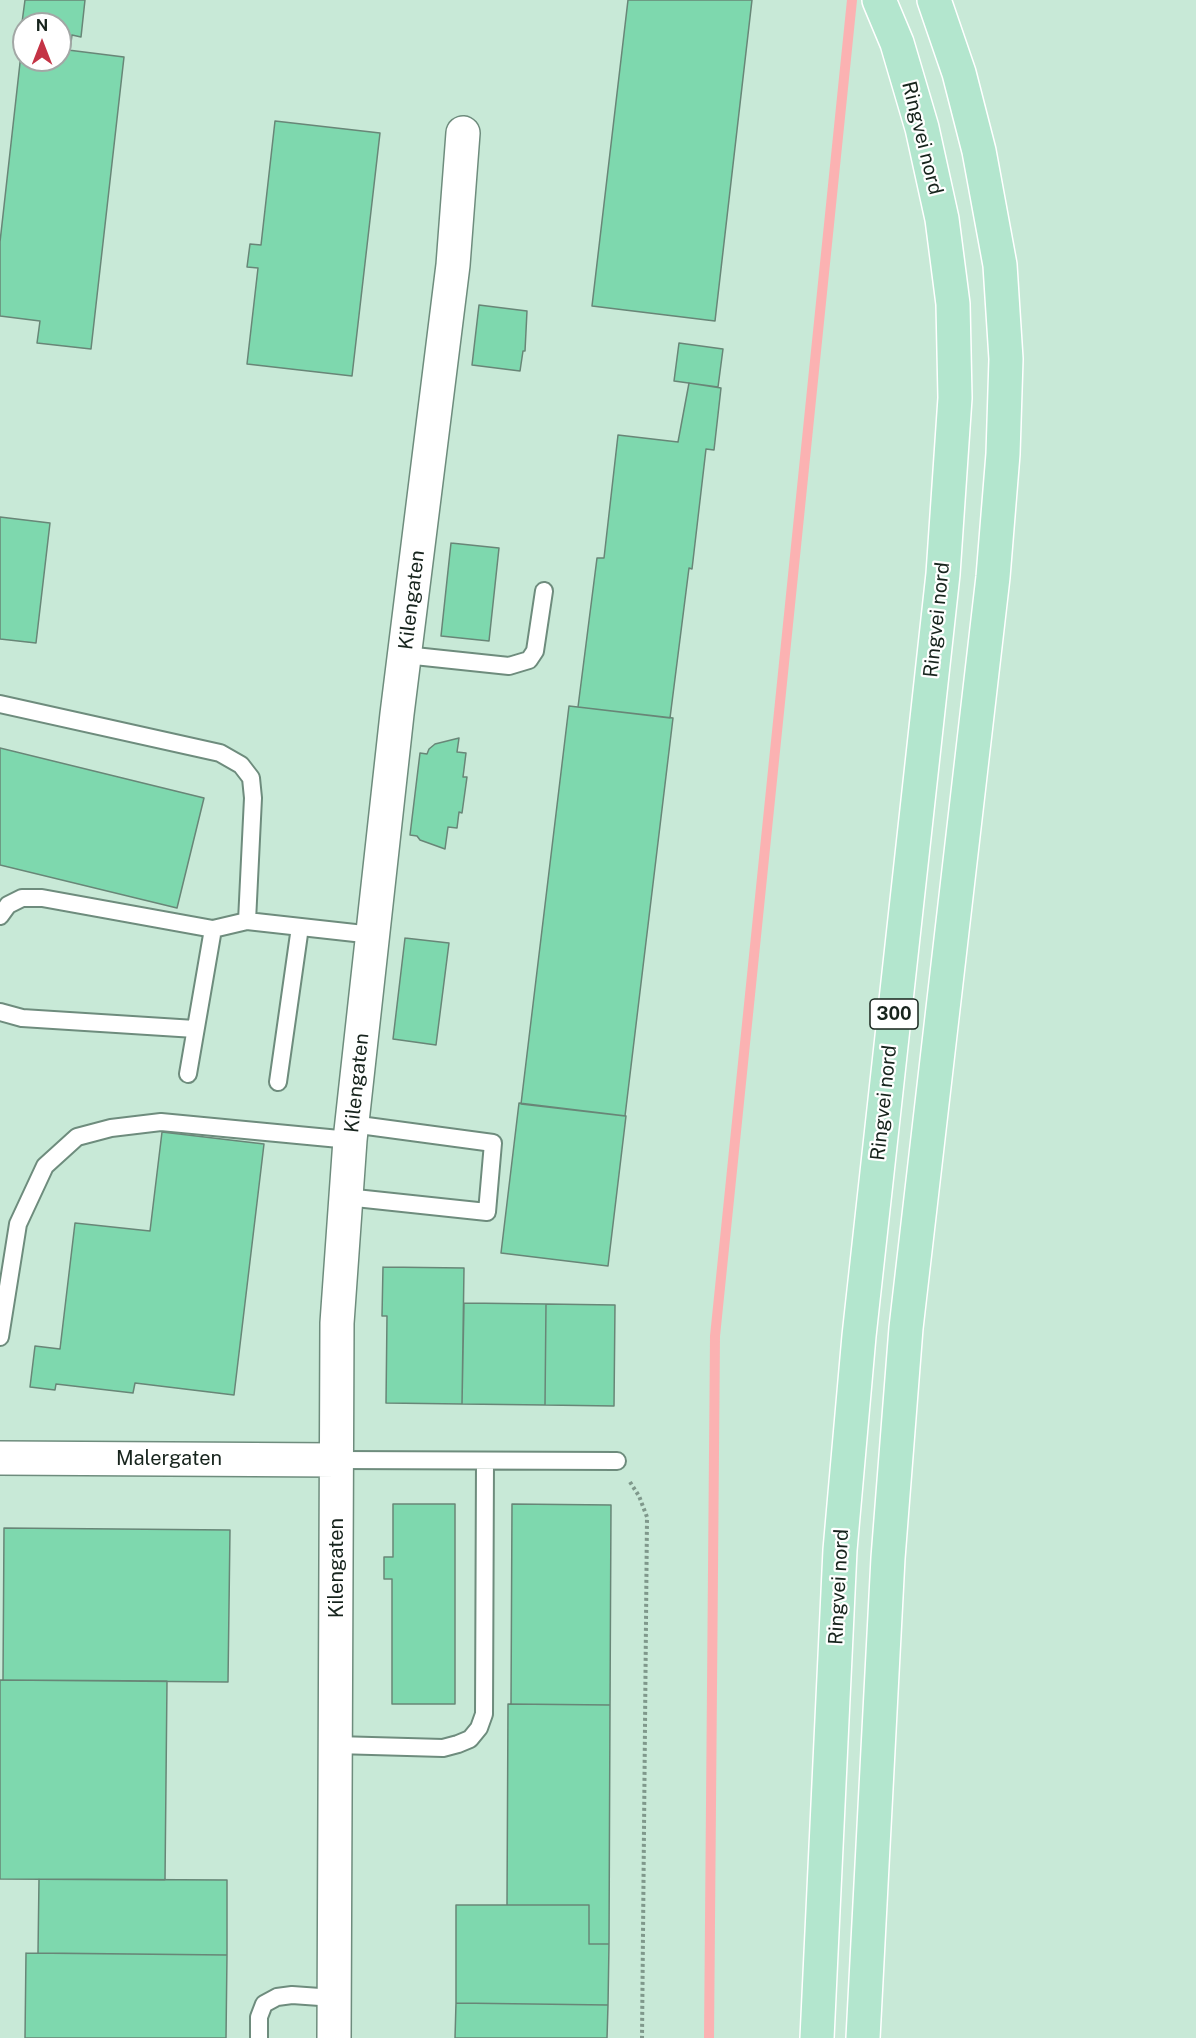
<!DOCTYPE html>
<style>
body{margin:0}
#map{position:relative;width:1196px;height:2038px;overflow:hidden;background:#c8e9d7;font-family:"Public Sans",sans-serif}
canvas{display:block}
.north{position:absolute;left:12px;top:12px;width:60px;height:60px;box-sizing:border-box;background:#fff;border:2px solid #a2a7a5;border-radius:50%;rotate:0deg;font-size:16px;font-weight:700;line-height:24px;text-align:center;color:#17241d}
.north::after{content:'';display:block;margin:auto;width:21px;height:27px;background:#c43345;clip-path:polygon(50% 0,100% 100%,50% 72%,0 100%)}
</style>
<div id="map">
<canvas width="1196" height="2038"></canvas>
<div class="north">N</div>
</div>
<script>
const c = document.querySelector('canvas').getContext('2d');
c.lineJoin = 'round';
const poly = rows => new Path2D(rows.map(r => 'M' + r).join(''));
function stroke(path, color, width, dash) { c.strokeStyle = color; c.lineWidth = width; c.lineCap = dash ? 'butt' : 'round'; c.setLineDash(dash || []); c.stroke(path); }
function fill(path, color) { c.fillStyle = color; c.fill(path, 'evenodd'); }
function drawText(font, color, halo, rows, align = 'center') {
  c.font = font + ' "Public Sans",sans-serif'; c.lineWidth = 4.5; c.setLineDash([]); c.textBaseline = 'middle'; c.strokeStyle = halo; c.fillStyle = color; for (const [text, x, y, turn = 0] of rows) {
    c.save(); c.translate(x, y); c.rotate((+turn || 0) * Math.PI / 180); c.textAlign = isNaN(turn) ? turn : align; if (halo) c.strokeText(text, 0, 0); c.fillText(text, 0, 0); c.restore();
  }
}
stroke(poly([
 [709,2038,715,1336,852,0]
]), '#fbb2b2', 10);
const building = poly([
 [25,0,85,0,81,37,72,35,70,50,60,49,60,24,24,24,24,30,21,30,25,0],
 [628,0,752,0,715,321,592,306,628,0],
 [22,45,24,45,24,60,60,60,60,49,124,57,91,349,37,343,40,321,0,316,0,242,22,45],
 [275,121,380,133,352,376,247,364,258,268,247,267,250,244,261,245,275,121],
 [479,305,527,311,525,351,523,351,520,371,472,365,479,305],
 [679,343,723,349,718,387,674,381,679,343],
 [689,383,721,388,714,450,706,449,692,569,689,568,670,718,578,707,597,558,604,558,618,435,678,442,689,383],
 [0,517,50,523,36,643,0,639,0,517],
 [451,543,499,548,489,641,441,636,451,543],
 [569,706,673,718,625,1116,521,1104,569,706],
 [459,738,457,752,466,753,463,777,467,777,462,813,459,812,457,828,448,827,445,849,420,840,417,836,410,835,420,753,427,754,429,749,435,744,459,738],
 [0,748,204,798,177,908,0,865,0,748],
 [405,938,449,943,436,1045,393,1039,405,938],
 [519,1103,626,1116,608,1266,501,1253,519,1103],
 [162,1132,264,1144,234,1395,135,1383,133,1393,56,1384,55,1390,30,1387,35,1346,60,1349,75,1223,150,1231,162,1132],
 [383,1267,464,1268,462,1404,386,1403,387,1316,382,1316,383,1267],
 [464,1303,546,1304,545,1405,462,1404,464,1303],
 [546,1304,615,1305,614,1406,545,1405,546,1304],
 [393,1504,455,1504,455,1704,392,1704,392,1579,384,1579,384,1557,393,1557,393,1504],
 [512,1504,611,1505,610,1705,511,1704,512,1504],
 [4,1528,230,1530,228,1682,3,1680,4,1528],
 [0,1680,167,1681,165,1880,0,1879,0,1680],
 [508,1704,610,1705,609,1944,589,1944,589,1905,507,1905,508,1704],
 [39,1879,227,1880,227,1955,38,1953,39,1879],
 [456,1905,589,1905,589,1944,609,1944,608,2005,456,2003,456,1905],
 [26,1953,227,1955,226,2038,25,2038,26,1953],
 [456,2003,608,2005,607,2038,455,2038,456,2003]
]);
fill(building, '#7ed8ae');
stroke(building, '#688677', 1.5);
const service = poly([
 [405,655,509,666,529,660,535,651,544,591],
 [0,704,220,753,241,765,251,778,253,798,247,921],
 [0,916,8,905,22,898,42,898,213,929,247,921,373,935],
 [0,1012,22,1018,195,1029],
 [188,1074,213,929],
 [278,1082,300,927],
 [346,1197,487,1212,493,1143,352,1124],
 [0,1337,18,1224,45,1166,77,1137,111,1128,161,1122,350,1140],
 [337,1460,617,1461],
 [336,1745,443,1748,458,1744,470,1739,479,1728,484,1714,485,1461],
 [259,2038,259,2017,264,2004,277,1997,292,1995,334,1998]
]);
const minor = poly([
 [0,1458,337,1460],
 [334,2038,337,1323,350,1140,397,714,453,265,463,133]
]);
const primary = poly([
 [817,2038,840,1550,859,1336,943,574,955,398,953,304,942,219,922,128,897,43,879,0],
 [863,2038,888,1558,906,1328,993,577,1003,454,1006,359,1000,265,979,151,959,73,934,0]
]);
stroke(service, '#6e8c7d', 20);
stroke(minor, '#6e8c7d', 36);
stroke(primary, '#fff', 36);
stroke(poly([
 [630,1482,639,1496,647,1517,642,2038]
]), '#7f988b', 4, [3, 3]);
stroke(service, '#fff', 16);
stroke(minor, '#fff', 33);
stroke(primary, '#b3e6ce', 33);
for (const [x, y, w] of [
 [894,1014,48]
]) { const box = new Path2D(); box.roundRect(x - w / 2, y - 15, w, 30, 4.5); c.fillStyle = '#fff'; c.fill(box); stroke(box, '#17241d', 1.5); }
drawText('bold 18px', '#17241d', null, [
 ["300",894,1014]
]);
drawText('20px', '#17241d', '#fff', [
 ["Ringvei nord",922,138,76],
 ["Kilengaten",412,600,-83],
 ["Ringvei nord",937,620,-84],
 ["Kilengaten",357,1083,-84],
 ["Ringvei nord",884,1103,-84],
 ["Malergaten",169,1459],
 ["Kilengaten",337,1568,-90],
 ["Ringvei nord",839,1587,-87]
]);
</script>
